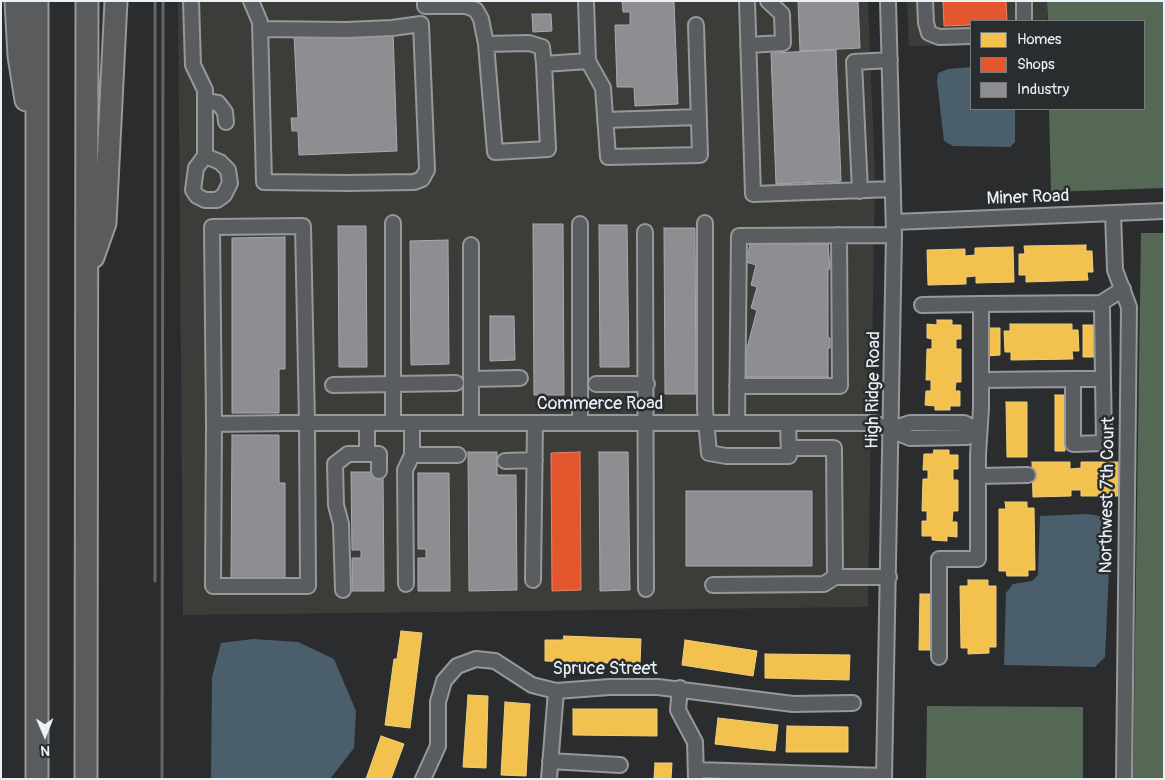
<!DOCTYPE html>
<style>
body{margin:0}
#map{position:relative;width:1165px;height:780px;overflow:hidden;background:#2b2c2d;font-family:Pangolin,sans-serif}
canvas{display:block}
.frame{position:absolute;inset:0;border:2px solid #e8f1f8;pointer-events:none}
.legend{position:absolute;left:970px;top:20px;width:175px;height:90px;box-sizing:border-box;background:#2a2d2e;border:1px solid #767b7f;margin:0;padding:6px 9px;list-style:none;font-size:15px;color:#e8f1f8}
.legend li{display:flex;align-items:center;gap:10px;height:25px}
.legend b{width:25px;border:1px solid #767b7f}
.north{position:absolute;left:20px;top:710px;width:50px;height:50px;-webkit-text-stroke:4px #2a2d2e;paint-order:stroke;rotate:179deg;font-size:14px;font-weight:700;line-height:20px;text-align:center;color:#e8f1f8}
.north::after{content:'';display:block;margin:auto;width:18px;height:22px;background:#e8f1f8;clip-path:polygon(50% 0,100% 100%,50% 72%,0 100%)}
</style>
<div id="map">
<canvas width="1165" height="780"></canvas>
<div class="frame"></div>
<ul class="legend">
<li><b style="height:14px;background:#f2c14e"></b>Homes</li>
<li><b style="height:14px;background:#e4572e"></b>Shops</li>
<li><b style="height:14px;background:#8d8d92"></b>Industry</li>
</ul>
<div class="north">N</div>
</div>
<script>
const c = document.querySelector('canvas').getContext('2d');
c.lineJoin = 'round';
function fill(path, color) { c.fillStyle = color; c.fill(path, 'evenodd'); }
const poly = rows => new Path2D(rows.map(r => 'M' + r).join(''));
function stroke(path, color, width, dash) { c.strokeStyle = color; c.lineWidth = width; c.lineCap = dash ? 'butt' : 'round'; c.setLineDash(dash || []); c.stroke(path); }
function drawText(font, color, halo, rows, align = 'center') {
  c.font = font + ' Pangolin,sans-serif'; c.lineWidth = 5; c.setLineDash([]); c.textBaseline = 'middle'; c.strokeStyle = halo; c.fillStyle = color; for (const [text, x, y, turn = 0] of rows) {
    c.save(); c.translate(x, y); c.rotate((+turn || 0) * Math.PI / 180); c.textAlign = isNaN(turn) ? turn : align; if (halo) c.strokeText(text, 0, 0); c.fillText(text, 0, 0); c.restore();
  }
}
fill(poly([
 [178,1,868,1,875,177,868,607,183,615],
 [907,1,1047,1,1047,21,971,21,971,45,909,46]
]), '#3c3c38');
fill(poly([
 [1047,1,1164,1,1164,188,1051,192,1049,109,1144,109,1144,21,1048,21],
 [1141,233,1164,233,1164,779,1133,779],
 [927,706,1083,707,1083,779,926,779]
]), '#556855');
fill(poly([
 [971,67,971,109,1015,109,1015,142,1010,147,953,146,944,141,937,81,938,73,948,69],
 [1087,514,1100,516,1106,524,1109,570,1105,657,1095,667,1004,665,1006,593,1013,584,1032,581,1038,575,1040,516],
 [253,639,298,642,334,659,356,711,354,748,330,779,211,779,212,677,221,643]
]), '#4a5f6b');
const homes = poly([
 [1086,245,1086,251,1092,251,1093,272,1087,272,1088,280,1026,282,1026,275,1019,275,1019,254,1025,254,1024,246,1086,245],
 [1013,247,1014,282,976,283,976,276,966,277,966,284,928,285,927,250,965,249,965,256,975,255,975,248,1013,247],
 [937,320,952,320,952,325,961,325,961,339,956,339,956,349,961,349,961,382,956,382,955,391,960,391,960,406,950,406,950,410,935,410,935,406,925,405,926,391,931,391,931,380,926,380,927,349,932,349,932,339,927,338,927,324,937,325,937,320],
 [1010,324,1072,324,1072,330,1078,330,1079,351,1072,351,1073,359,1011,360,1011,352,1005,352,1004,331,1010,331,1010,324],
 [1083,325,1095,325,1096,357,1083,357,1083,325],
 [988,328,1000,328,1000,355,988,356,988,328],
 [1055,395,1065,395,1065,451,1055,451,1055,395],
 [1006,402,1027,402,1027,457,1007,457,1006,402],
 [934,450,949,450,949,455,958,455,958,469,953,469,953,480,958,480,958,511,953,511,952,522,957,522,957,537,947,536,947,541,932,540,932,536,922,536,922,521,927,521,927,511,922,511,923,479,928,479,928,470,923,470,924,454,933,454,934,450],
 [1032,462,1070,462,1070,469,1081,468,1081,462,1118,462,1119,496,1081,496,1081,490,1071,490,1071,496,1033,497,1032,462],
 [1005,502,1027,502,1027,508,1034,508,1035,570,1028,570,1028,576,1007,576,1006,571,999,571,999,509,1006,509,1005,502],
 [968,580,988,580,988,586,996,586,996,647,989,647,989,653,968,654,968,648,961,648,960,586,968,586,968,580],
 [920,594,931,594,930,650,919,650,920,594],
 [401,631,422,633,410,728,385,725,394,659,397,659,401,631],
 [564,636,641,639,640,664,545,661,545,640,563,640,564,636],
 [685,640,757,651,753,676,682,665,685,640],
 [765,654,850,655,849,680,765,678,765,654],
 [468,695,488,696,486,768,463,767,468,695],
 [505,702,530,704,526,776,501,775,505,702],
 [573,709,657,709,657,736,573,735,573,709],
 [718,718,778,725,775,751,715,744,718,718],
 [787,726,848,727,848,752,786,752,787,726],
 [381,736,404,744,391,779,366,779,381,736],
 [655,763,672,763,671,779,654,779,655,763]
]);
fill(homes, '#f2c14e');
stroke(homes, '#efcf81', 1);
const shops = poly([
 [943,1,1006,1,1007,21,971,21,971,25,944,26,943,1],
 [580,452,581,590,552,591,551,453,580,452]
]);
fill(shops, '#e4572e');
stroke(shops, '#e5856b', 1);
const industry = poly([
 [622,1,674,1,678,104,635,106,634,87,617,87,615,25,630,25,630,12,623,12,622,1],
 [798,1,858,1,860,48,800,51,798,1],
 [532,14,551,14,552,31,533,32,532,14],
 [393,30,397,151,299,155,298,131,292,131,291,118,298,118,294,34,393,30],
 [836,50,841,181,776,184,771,53,836,50],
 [533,224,563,224,564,395,534,395,533,224],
 [599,225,627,225,629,367,600,367,599,225],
 [338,226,366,226,367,367,339,367,338,226],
 [664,228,695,228,696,394,665,394,664,228],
 [285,237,285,369,279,369,279,413,232,413,232,238,285,237],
 [448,240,449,364,411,365,410,241,448,240],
 [750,244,828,244,830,269,828,269,828,338,830,338,830,348,828,348,828,377,746,377,746,352,757,310,751,308,757,287,751,285,756,265,746,262,750,244],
 [490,316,514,316,515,360,490,361,490,316],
 [232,435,279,435,279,483,285,483,285,580,231,580,232,435],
 [468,452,497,452,497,475,516,475,517,590,469,591,468,452],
 [599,452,628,452,630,590,600,591,599,452],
 [351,472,383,472,384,591,352,591,352,558,361,558,361,550,352,550,351,472],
 [418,473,449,473,450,591,418,591,418,558,426,558,426,549,418,549,418,473],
 [686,491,812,491,812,566,686,566,686,491]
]);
fill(industry, '#8d8d92');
stroke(industry, '#a8abb1', 1);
const minor = poly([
 [191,1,193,65,205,90,205,156,196,168,193,190,197,196,205,200,217,200,224,195,230,183,228,170,220,162,205,156],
 [251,1,260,22,264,182,347,183,414,182,422,179,427,170,421,24,392,28,346,30,261,29],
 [425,1,425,6,466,6,476,10,481,19,486,44,495,152,548,149,544,64,588,61,586,1],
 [747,1,753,194,893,189],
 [925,1,926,23,929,33,939,37,971,36],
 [1024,1,1024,21],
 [486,44,529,43,542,47,544,64],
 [748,45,783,43,782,14,768,1],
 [588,61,603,88,608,157,700,155,696,25],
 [205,101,218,103,225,112,226,122],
 [605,120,699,117],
 [860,191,854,62,890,60],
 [1113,214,1115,270,1129,307,1124,779],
 [894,222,1164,211],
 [705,223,705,409,709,453,726,456,789,456,788,423],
 [580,224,580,423],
 [645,232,646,589],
 [1101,303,1123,289],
 [922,305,981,304],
 [471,379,520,378],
 [982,380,1073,379],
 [596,384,647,384],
 [333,385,456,383],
 [737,386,840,386,839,235],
 [367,423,367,454],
 [393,423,393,223],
 [471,423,471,245],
 [737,423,739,236,894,235],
 [214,424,213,586,308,586,307,423,303,226,212,227,214,424,285,423,874,423,910,438,967,437,979,431],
 [892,429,910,423,964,423,979,431],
 [789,448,834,448,835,577,889,577],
 [412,455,458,455],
 [505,461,535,460],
 [978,476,1028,475],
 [533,580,535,423],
 [406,584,405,470,412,455,412,423],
 [713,585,824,584,835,577],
 [343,590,341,524,336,505,335,464,348,454,379,454,379,471],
 [939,657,939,559,978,559,978,455,981,408,981,304,1101,303,1102,309,1103,379,1104,443,1073,444,1073,379,1103,379],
 [680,688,678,710,695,742,696,778],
 [550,761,620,765],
 [696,770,884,776],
 [423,779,438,746,438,702,444,681,457,666,476,659,495,661,532,685,556,691,610,687,658,687,793,704,853,703],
 [549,779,556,691],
 [884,779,894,235,888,1]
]);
const highway = poly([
 [16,1,19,56,26,100],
 [93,257,105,223,116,1],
 [37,779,37,1],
 [86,779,87,1]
]);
stroke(minor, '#96989a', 18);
stroke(highway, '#96989a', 25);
stroke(minor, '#5a5d60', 14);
stroke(highway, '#5a5b5c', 21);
stroke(poly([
 [155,581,155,1],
 [162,779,163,1]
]), '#636566', 3);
drawText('18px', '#e8f1f8', '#2a2d2e', [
 ["Miner Road",1028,198,-2],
 ["High Ridge Road",874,390,-89],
 ["Commerce Road",600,404],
 ["Northwest 7th Court",1108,495,-89],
 ["Spruce Street",605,669]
]);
</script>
